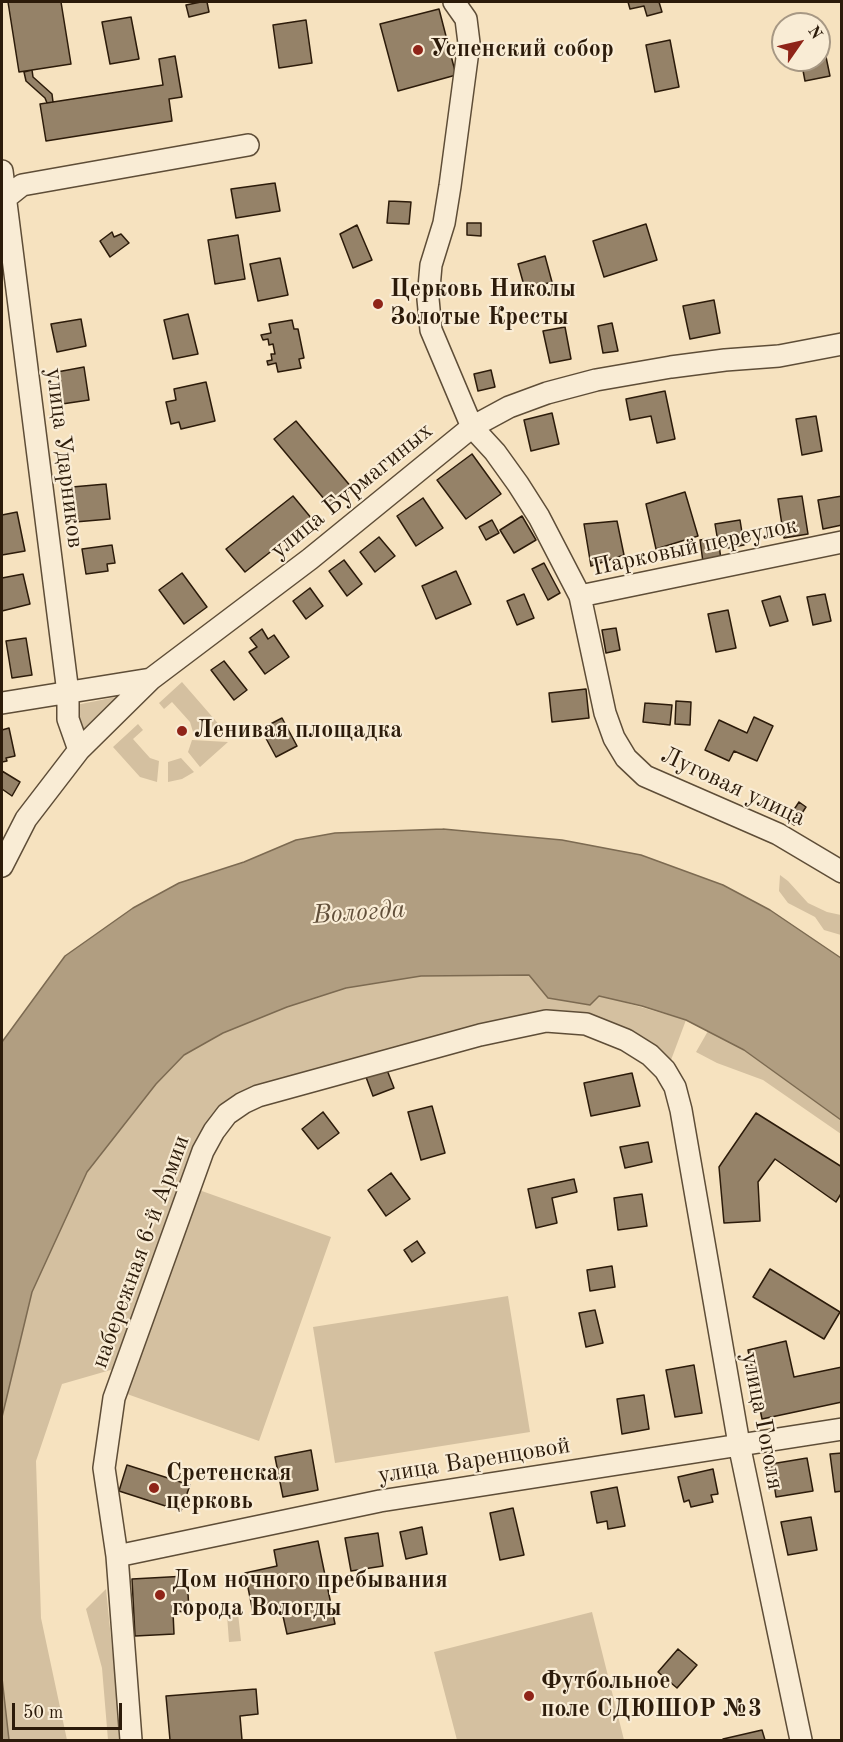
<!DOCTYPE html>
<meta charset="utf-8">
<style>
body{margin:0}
#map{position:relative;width:843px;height:1742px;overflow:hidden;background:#f6e2bf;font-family:"Old Standard TT",serif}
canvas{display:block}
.frame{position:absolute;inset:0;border:3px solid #2c1b0a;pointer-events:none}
.north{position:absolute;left:771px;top:12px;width:60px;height:60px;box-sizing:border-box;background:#f9ecd5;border:2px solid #a79884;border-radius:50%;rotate:56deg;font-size:16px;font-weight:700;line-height:24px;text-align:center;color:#2c1b0a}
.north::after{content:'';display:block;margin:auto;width:21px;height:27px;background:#8f2418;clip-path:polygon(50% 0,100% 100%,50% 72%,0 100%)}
.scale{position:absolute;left:12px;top:1703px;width:110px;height:27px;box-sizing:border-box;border:3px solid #2c1b0a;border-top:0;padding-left:8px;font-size:18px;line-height:21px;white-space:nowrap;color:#2c1b0a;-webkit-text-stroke:4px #f9ecd5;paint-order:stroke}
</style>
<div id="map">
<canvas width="843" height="1742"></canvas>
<div class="frame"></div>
<div class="north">N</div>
<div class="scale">50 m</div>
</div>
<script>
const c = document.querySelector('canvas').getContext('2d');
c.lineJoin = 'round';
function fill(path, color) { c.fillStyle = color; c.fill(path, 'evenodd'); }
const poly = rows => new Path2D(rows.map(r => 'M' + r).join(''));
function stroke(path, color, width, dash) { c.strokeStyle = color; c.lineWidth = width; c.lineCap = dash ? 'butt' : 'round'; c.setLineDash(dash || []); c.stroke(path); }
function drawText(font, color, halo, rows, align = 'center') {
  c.font = font + ' "Old Standard TT",serif'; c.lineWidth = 4.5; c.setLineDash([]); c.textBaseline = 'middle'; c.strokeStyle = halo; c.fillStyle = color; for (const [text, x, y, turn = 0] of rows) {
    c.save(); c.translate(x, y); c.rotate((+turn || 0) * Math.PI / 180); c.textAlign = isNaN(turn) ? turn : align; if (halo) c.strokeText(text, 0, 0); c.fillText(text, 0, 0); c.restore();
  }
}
fill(poly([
 [182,682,229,736,193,732,190,722,172,702,164,709,159,703],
 [121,696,84,731,76,705],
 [138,724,143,730,133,739,150,758,159,761,157,782,140,777,113,747],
 [192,740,228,742,200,767,188,752],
 [181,758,194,772,182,779,168,782,168,762],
 [780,875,788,881,808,903,827,912,841,915,841,935,824,930,815,917,788,903,779,891],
 [529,975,686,1020,671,1060,640,1039,588,1020,238,1097,114,1369,62,1384,36,1461,41,1618,67,1740,9,1740,2,1678,2,1417,32,1292,87,1172,156,1084,184,1055,223,1033,286,1007,346,988,421,976],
 [708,1031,744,1050,841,1120,841,1134,763,1080,717,1063,696,1052],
 [199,1190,331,1237,259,1441,127,1394],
 [508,1296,530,1432,335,1463,313,1327],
 [106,1589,117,1698,119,1740,108,1740,102,1668,86,1609],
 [592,1612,624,1740,457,1740,434,1652],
 [238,1613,241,1641,229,1642,227,1615]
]), '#d4c0a0');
const water = poly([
 [443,829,562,840,641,855,723,885,770,910,841,958,841,1120,744,1050,686,1020,642,1006,599,996,590,1005,548,998,529,975,421,976,346,988,287,1007,223,1033,184,1055,156,1084,87,1172,32,1292,2,1417,2,1042,65,956,133,908,179,883,244,862,296,840,335,833,443,829],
 [2,1678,9,1740,2,1740,2,1678]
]);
fill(water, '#b19e81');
stroke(water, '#7c6a51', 1.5);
const building = poly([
 [8,2,61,2,71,64,19,72,8,2],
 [201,2,207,2,209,12,189,17,186,5,201,2],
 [628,2,659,2,662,12,647,16,644,6,630,9,628,2],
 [439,9,456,75,398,91,380,24,439,9],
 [131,17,139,59,110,64,102,22,131,17],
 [306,20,312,63,279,68,273,25,306,20],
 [819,33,821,33,830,76,805,81,801,60,819,60,819,33],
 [670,40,679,87,655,92,646,45,670,40],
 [175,56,182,97,169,99,172,121,46,141,40,104,163,85,159,59,175,56],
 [32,70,33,77,52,94,53,102,47,103,45,98,26,81,24,72,32,70],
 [275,183,280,211,236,218,231,189,275,183],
 [389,201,411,202,409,224,387,223,389,201],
 [467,223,481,223,481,236,467,235,467,223],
 [646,224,657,260,604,277,593,241,646,224],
 [357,225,372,260,353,268,340,234,357,225],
 [112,232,114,237,121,234,129,243,110,257,100,241,112,232],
 [238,235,245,279,215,284,208,240,238,235],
 [545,256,552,282,525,289,518,264,545,256],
 [280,258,288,295,258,301,250,264,280,258],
 [714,300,720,333,690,339,683,306,714,300],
 [188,314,198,354,173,359,164,320,188,314],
 [81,319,86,346,57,352,51,324,81,319],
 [292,320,294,329,298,329,304,358,299,359,301,368,278,372,276,363,268,365,267,361,272,360,271,354,275,354,273,344,269,345,268,339,263,340,261,335,271,333,269,324,292,320],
 [612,323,618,351,603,353,598,326,612,323],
 [565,327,571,359,550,363,543,331,565,327],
 [84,367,89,400,62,404,57,372,84,367],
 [491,370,495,387,478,391,474,374,491,370],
 [206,382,215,421,181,429,179,422,171,424,166,402,176,400,174,389,206,382],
 [665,391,675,439,657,443,651,416,630,420,626,399,665,391],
 [552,413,559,444,531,451,524,420,552,413],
 [816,416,822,451,802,455,796,419,816,416],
 [296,421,352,488,330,506,274,439,296,421],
 [472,454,501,494,466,519,437,480,472,454],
 [106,484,110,519,75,522,72,487,106,484],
 [685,492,698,536,656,549,646,504,685,492],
 [293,496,312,519,245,572,226,549,293,496],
 [802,496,808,534,784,538,778,499,802,496],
 [842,496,842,525,823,529,818,500,842,496],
 [423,498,443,528,416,546,397,516,423,498],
 [17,512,25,551,2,555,2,515,17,512],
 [522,516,536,540,514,553,500,530,522,516],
 [492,520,499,533,486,540,479,527,492,520],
 [740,520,744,545,728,548,727,540,718,542,715,524,740,520],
 [617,521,624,555,591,566,584,524,617,521],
 [379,537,395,556,375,572,360,552,379,537],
 [712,538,713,545,719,544,721,560,703,562,700,540,712,538],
 [112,545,115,563,107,564,108,571,86,574,82,549,112,545],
 [344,560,362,584,347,596,329,571,344,560],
 [544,563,560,593,548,600,532,569,544,563],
 [456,571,471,604,436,619,422,586,456,571],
 [182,573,207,607,184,624,159,590,182,573],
 [23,574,30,604,2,611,2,578,23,574],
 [310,588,323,606,306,619,293,601,310,588],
 [524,594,534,618,517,625,507,601,524,594],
 [825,594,831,621,813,625,807,597,825,594],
 [780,596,788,621,770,626,762,601,780,596],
 [728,610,736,648,716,652,708,614,728,610],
 [616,628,620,650,606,653,602,630,616,628],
 [262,629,268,639,274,635,289,657,265,674,249,652,257,647,250,638,262,629],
 [26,638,32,675,12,678,6,641,26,638],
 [224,661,247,690,234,700,211,670,224,661],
 [586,689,589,718,552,722,549,693,586,689],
 [676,701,691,702,690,725,675,724,676,701],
 [645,703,672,705,670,725,643,722,645,703],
 [754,717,773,726,757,761,734,751,729,761,705,750,719,720,747,733,754,717],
 [282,718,297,746,276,757,261,729,282,718],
 [9,728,15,756,6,758,7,761,2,762,2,730,9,728],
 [2,771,20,782,12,796,2,789,2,771],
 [799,802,806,807,794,825,787,820,799,802],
 [387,1070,394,1088,373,1096,366,1077,387,1070],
 [632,1073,640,1106,591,1116,584,1083,632,1073],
 [432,1106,445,1153,421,1160,408,1112,432,1106],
 [323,1112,339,1133,318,1149,302,1129,323,1112],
 [756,1113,842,1167,842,1192,836,1202,775,1159,758,1182,760,1221,724,1223,719,1167,756,1113],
 [648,1142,652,1162,625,1168,620,1147,648,1142],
 [391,1173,410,1199,386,1216,368,1190,391,1173],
 [574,1179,577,1192,552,1198,557,1223,536,1228,528,1189,574,1179],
 [642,1194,647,1226,618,1230,614,1198,642,1194],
 [417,1241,425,1253,412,1262,404,1250,417,1241],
 [612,1266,615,1287,590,1291,587,1270,612,1266],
 [770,1269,840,1312,824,1339,753,1297,770,1269],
 [595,1310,603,1343,586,1347,579,1313,595,1310],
 [786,1341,794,1377,842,1367,842,1402,762,1419,748,1350,786,1341],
 [694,1365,702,1413,675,1417,666,1370,694,1365],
 [644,1395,649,1429,622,1434,617,1399,644,1395],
 [311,1450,318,1490,283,1497,275,1457,311,1450],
 [842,1453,842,1491,835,1492,830,1454,842,1453],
 [807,1458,813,1491,776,1497,771,1464,807,1458],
 [127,1465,190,1485,181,1511,119,1491,127,1465],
 [713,1469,718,1494,711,1495,713,1502,691,1507,689,1500,684,1502,678,1477,713,1469],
 [617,1487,625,1526,608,1529,607,1521,597,1523,591,1492,617,1487],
 [513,1508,524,1555,500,1560,490,1513,513,1508],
 [811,1517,817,1550,788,1555,781,1522,811,1517],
 [422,1527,427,1554,406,1559,400,1532,422,1527],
 [378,1533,383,1566,351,1571,345,1538,378,1533],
 [318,1541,335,1624,287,1634,281,1607,253,1612,245,1573,277,1566,274,1550,318,1541],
 [187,1576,189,1611,173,1612,174,1634,135,1636,132,1579,187,1576],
 [678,1649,697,1665,677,1688,658,1672,678,1649],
 [256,1689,258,1714,240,1716,242,1740,170,1740,166,1696,256,1689],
 [762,1730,765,1740,723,1740,723,1739,762,1730]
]);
fill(building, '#958268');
stroke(building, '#2c1b0a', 1.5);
const minor = poly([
 [454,2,466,19,469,43,450,186,444,223,431,265,428,299,431,330,472,427,495,452,518,484,539,517,580,596,842,542],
 [2,171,68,693,68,719,79,750],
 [2,201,22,185,248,145],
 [580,596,605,713,614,738,626,758,645,776,778,834,842,872],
 [2,703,151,679],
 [2,866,26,819,79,750,151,679,310,559,472,427,509,407,547,393,596,380,671,367,725,360,779,356,842,344],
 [117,1556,380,1501,842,1429],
 [131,1740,117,1556,104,1468,114,1398,203,1151,214,1131,227,1114,243,1103,258,1096,480,1035,546,1021,586,1024,626,1040,650,1055,665,1070,675,1087,681,1110,739,1444,801,1740]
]);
stroke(minor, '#5e4d37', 24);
stroke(minor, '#f9ecd5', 21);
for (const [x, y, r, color] of [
 [418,50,6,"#8f2418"],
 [378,304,6,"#8f2418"],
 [182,731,6,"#8f2418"],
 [154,1488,6,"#8f2418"],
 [160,1595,6,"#8f2418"],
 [529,1696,6,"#8f2418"]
]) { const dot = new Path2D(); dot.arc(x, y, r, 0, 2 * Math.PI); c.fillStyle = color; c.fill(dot); stroke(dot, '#f9ecd5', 2); }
drawText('bold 24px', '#2c1b0a', '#f9ecd5', [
 ["Успенский собор",430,50],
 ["Церковь Николы",390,290],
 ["Золотые Кресты",390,318],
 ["Ленивая площадка",194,731],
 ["Сретенская",166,1474],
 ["церковь",166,1502],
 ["Дом ночного пребывания",172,1581],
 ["города Вологды",172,1609],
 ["Футбольное",541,1682],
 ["поле СДЮШОР №3",541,1710]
], 'left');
drawText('24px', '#2c1b0a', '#f9ecd5', [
 ["улица Ударников",64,458,83],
 ["улица Бурмагиных",352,491,-39],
 ["Парковый переулок",695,547,-12],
 ["Луговая улица",733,787,25],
 ["набережная 6-й Армии",141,1252,-70],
 ["улица Гоголя",762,1421,79],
 ["улица Варенцовой",474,1461,-9]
]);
drawText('italic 26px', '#614f3a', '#f9ecd5', [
 ["Вологда",359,913,-4]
]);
</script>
